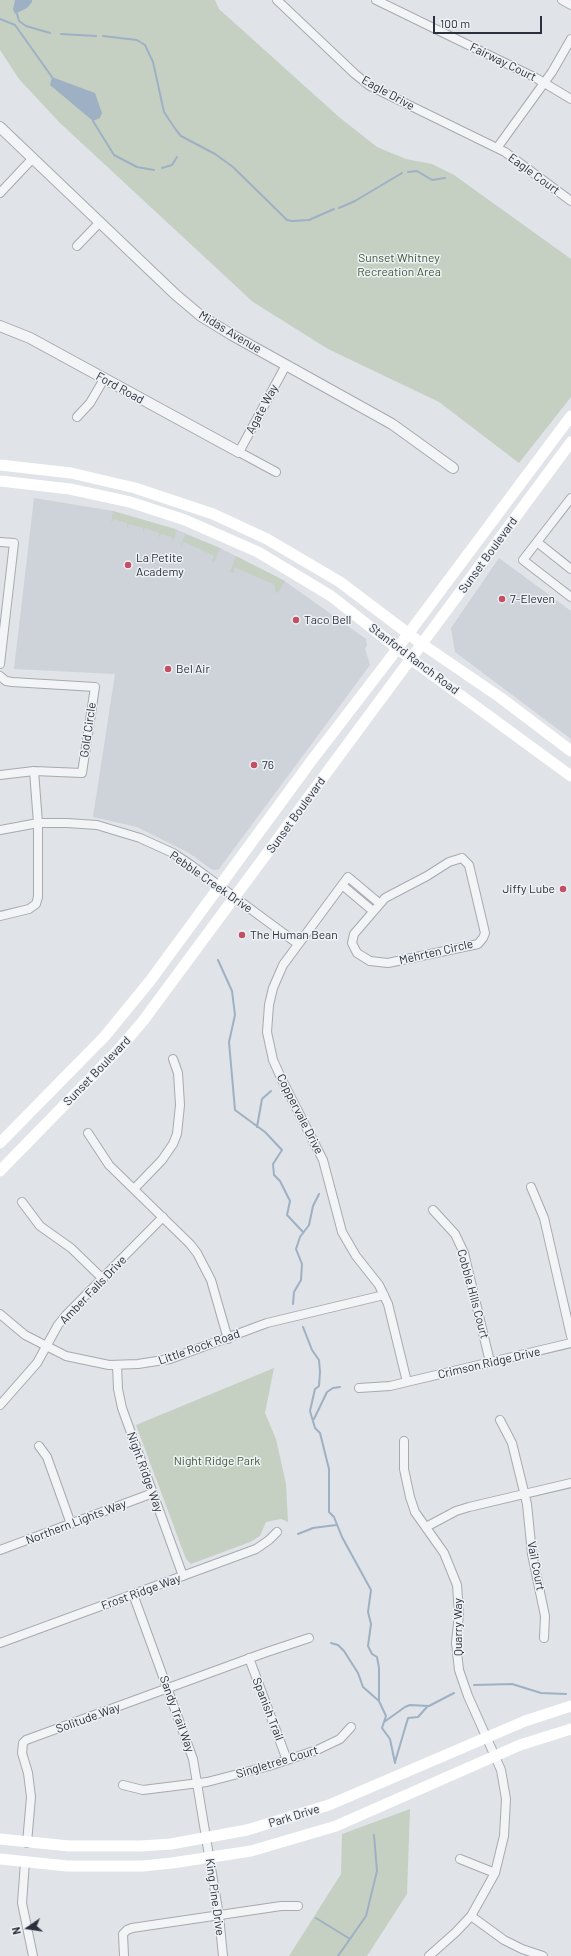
<!DOCTYPE html>
<style>
body{margin:0}
#map{position:relative;width:571px;height:1956px;overflow:hidden;background:#e0e3e7;font-family:Barlow,sans-serif}
canvas{display:block}
.north{position:absolute;left:8px;top:1908px;width:40px;height:40px;-webkit-text-stroke:3px #eff2f5;paint-order:stroke;rotate:257deg;font-size:11px;font-weight:700;line-height:16px;text-align:center;color:#2a313d}
.north::after{content:'';display:block;margin:auto;width:14px;height:18px;background:#2a313d;clip-path:polygon(50% 0,100% 100%,50% 72%,0 100%)}
.scale{position:absolute;left:433px;top:16px;width:109px;height:18px;box-sizing:border-box;border:2px solid #2a313d;border-top:0;padding-left:5px;font-size:12px;line-height:14px;white-space:nowrap;color:#2a313d;-webkit-text-stroke:3px #eff2f5;paint-order:stroke}
</style>
<div id="map">
<canvas width="571" height="1956"></canvas>
<div class="north">N</div>
<div class="scale">100 m</div>
</div>
<script>
const c = document.querySelector('canvas').getContext('2d');
c.lineJoin = 'round';
function fill(path, color) { c.fillStyle = color; c.fill(path, 'evenodd'); }
const poly = rows => new Path2D(rows.map(r => 'M' + r).join(''));
function stroke(path, color, width, dash) { c.strokeStyle = color; c.lineWidth = width; c.lineCap = dash ? 'butt' : 'round'; c.setLineDash(dash || []); c.stroke(path); }
function drawText(font, color, halo, rows, align = 'center') {
  c.font = font + ' Barlow,sans-serif'; c.lineWidth = 3; c.setLineDash([]); c.textBaseline = 'middle'; c.strokeStyle = halo; c.fillStyle = color; for (const [text, x, y, turn = 0] of rows) {
    c.save(); c.translate(x, y); c.rotate((+turn || 0) * Math.PI / 180); c.textAlign = isNaN(turn) ? turn : align; if (halo) c.strokeText(text, 0, 0); c.fillText(text, 0, 0); c.restore();
  }
}
fill(poly([
 [34,498,113,511,175,529,220,548,286,582,366,639,367,646,365,648,370,665,219,869,215,870,211,869,189,853,137,827,93,817,115,674,14,669],
 [499,558,571,611,571,739,455,652,451,628]
]), '#ced2d9');
fill(poly([
 [0,0,215,0,219,9,339,117,377,147,406,159,432,164,454,175,571,259,571,397,519,463,439,402,328,349,253,302,60,123,19,79,0,50],
 [113,511,175,529,175,531,177,530,172,543,172,537,161,534,158,539,159,533,145,528,143,534,143,528,129,524,127,529,127,523,113,519,111,525],
 [185,534,220,548,214,562,212,561,214,556,184,542,180,547],
 [236,556,285,581,278,593,275,592,275,585,234,567,234,573,230,572],
 [274,1368,265,1413,276,1439,286,1484,288,1522,281,1519,266,1522,260,1536,250,1542,191,1564,186,1559,136,1425],
 [410,1809,407,1894,367,1956,289,1956,341,1874,342,1834]
]), '#c6d0c2');
fill(poly([
 [15,0,32,0,32,2,27,8,15,14,13,9],
 [52,77,95,93,102,113,100,118,93,121,50,85]
]), '#9eb1c4');
stroke(poly([
 [17,14,19,21,26,26,50,33],
 [0,19,15,25],
 [15,25,52,77],
 [61,34,96,36],
 [103,36,137,40,145,45,153,62,164,112,176,130,181,136,215,154,233,167,287,220,292,221,309,220,334,209],
 [93,121,114,155,137,167,154,170],
 [162,168,172,165,177,157],
 [408,172,417,171,432,180,445,178],
 [339,208,355,201,402,173],
 [218,960,232,991,235,1015,229,1042,235,1110,265,1132,282,1150,273,1164,274,1175,280,1181,290,1201,287,1215,303,1232],
 [257,1127,262,1099,271,1091],
 [293,1304,294,1292,301,1280,302,1264,296,1249,300,1237,309,1225,313,1206,319,1194],
 [303,1327,312,1350,319,1360,320,1372,319,1386,315,1389,310,1411,315,1428,320,1433,329,1469,329,1512,334,1517,342,1537,371,1590,368,1612,371,1624,368,1646,372,1654,377,1657,379,1668,379,1701,386,1716,382,1728,390,1739,395,1763],
 [314,1419,327,1392,333,1388,340,1387],
 [298,1534,313,1528,336,1525],
 [331,1643,338,1645,344,1651,358,1673,363,1687,379,1701],
 [474,1685,512,1684,541,1693,566,1694],
 [384,1722,405,1707,410,1705,429,1706,454,1693],
 [395,1762,408,1718,418,1717,427,1707],
 [316,1918,350,1939],
 [338,1956,366,1916,377,1871,374,1835]
]), '#9eb1c4', 2);
const minor = poly([
 [277,0,355,74,370,86,505,152,571,201],
 [376,0,536,78,571,99],
 [562,0,571,5],
 [497,148,552,72,571,39],
 [0,193,33,158],
 [77,246,100,222],
 [77,417,90,403,104,379],
 [276,472,239,452,286,365],
 [571,498,523,560,571,597],
 [0,542,14,543,0,664],
 [537,542,571,569],
 [0,676,6,681,12,682,95,687,82,773,34,771,0,775],
 [0,830,38,823,67,823,97,825,140,838,173,853,191,865,298,944],
 [462,858,469,865,485,933,483,938,478,944,388,963,370,961,357,953,352,943,354,934,385,898,427,876,449,862,462,858],
 [342,885,373,911],
 [379,903,348,877,283,965,273,988,269,1005,267,1032,273,1060,282,1080,323,1160,342,1232,356,1256,379,1285,388,1304,407,1382],
 [0,916,29,909,36,904,38,897,38,823,34,771],
 [88,1133,109,1165,190,1244,197,1253,211,1280,228,1339],
 [531,1187,544,1218,571,1336],
 [134,1189,162,1160,173,1144,177,1134,180,1105,178,1073,173,1059],
 [22,1202,40,1226,71,1248,103,1279],
 [433,1210,455,1234,464,1253,490,1362],
 [0,1314,25,1335,66,1356,109,1365,138,1364,170,1359,267,1323,384,1295],
 [117,1365,118,1389,122,1408,183,1576],
 [359,1388,390,1386,571,1343],
 [0,1405,37,1363,58,1325,66,1315,163,1217],
 [500,1420,512,1443,527,1504,532,1554,545,1616,544,1638],
 [404,1441,404,1469,410,1497,415,1512,444,1553,457,1585,459,1614,456,1643,459,1670,468,1696,501,1770,506,1799,504,1836,495,1873,471,1916,456,1932,429,1956],
 [39,1446,47,1457,71,1524],
 [426,1527,456,1511,469,1507,571,1483],
 [0,1550,153,1493],
 [133,1594,193,1759,219,1916,223,1956],
 [0,1643,256,1549,269,1540,277,1532],
 [249,1658,287,1760],
 [123,1785,143,1790,207,1782,269,1766,317,1750,340,1739,351,1727],
 [27,1843,31,1797,28,1773,22,1753,23,1743,26,1740,264,1653,309,1638],
 [460,1859,495,1873],
 [25,1862,22,1903,33,1956],
 [471,1916,504,1940,522,1949,543,1956],
 [124,1956,123,1934,127,1930,132,1928,281,1906,298,1906]
]);
const tertiary = poly([
 [0,127,176,295,201,316,232,335,392,424,453,468],
 [0,326,30,338,239,452]
]);
stroke(minor, '#a6aab1', 10);
stroke(tertiary, '#a6aab1', 12);
stroke(minor, '#f2f4f6', 8);
stroke(tertiary, '#f2f4f6', 10);
stroke(poly([
 [0,465,71,473,135,488,213,514,267,539,340,582,422,644,501,698,571,751],
 [0,481,70,489,130,502,185,520,258,552,331,596,411,659,571,776],
 [0,1143,105,1036,150,981,312,760,385,665,571,416],
 [0,1171,119,1049,143,1021,571,442],
 [0,1839,69,1846,141,1846,171,1844,247,1830,329,1805,525,1721,571,1706],
 [0,1859,67,1866,143,1866,172,1863,251,1851,336,1826,520,1745,571,1729]
]), '#fff', 11);
for (const [x, y, r, color] of [
 [128,565,4,"#c15064"],
 [502,599,4,"#c15064"],
 [296,620,4,"#c15064"],
 [168,669,4,"#c15064"],
 [254,765,4,"#c15064"],
 [563,889,4,"#c15064"],
 [242,935,4,"#c15064"]
]) { const dot = new Path2D(); dot.arc(x, y, r, 0, 2 * Math.PI); c.fillStyle = color; c.fill(dot); stroke(dot, '#eff2f5', 1.5); }
drawText('12px', '#2a313d', '#eff2f5', [
 ["Fairway Court",503,62,26],
 ["Eagle Drive",388,93,29],
 ["Eagle Court",534,174,36],
 ["Midas Avenue",230,332,31],
 ["Ford Road",120,388,29],
 ["Agate Way",262,409,-62],
 ["Sunset Boulevard",488,555,-54],
 ["Stanford Ranch Road",414,659,37],
 ["Gold Circle",88,730,-82],
 ["Sunset Boulevard",296,815,-54],
 ["Pebble Creek Drive",211,882,35],
 ["Mehrten Circle",436,952,-13],
 ["Sunset Boulevard",97,1071,-46],
 ["Coppervale Drive",300,1114,63],
 ["Amber Falls Drive",93,1290,-46],
 ["Cobble Hills Court",473,1294,75],
 ["Little Rock Road",199,1347,-19],
 ["Crimson Ridge Drive",489,1363,-13],
 ["Night Ridge Way",145,1472,70],
 ["Northern Lights Way",76,1522,-21],
 ["Vail Court",536,1566,79],
 ["Frost Ridge Way",141,1592,-20],
 ["Quarry Way",458,1627,-90],
 ["Spanish Trail",268,1709,69],
 ["Sandy Trail Way",177,1714,70],
 ["Solitude Way",88,1718,-20],
 ["Singletree Court",277,1762,-17],
 ["Park Drive",294,1816,-17],
 ["King Pine Drive",215,1897,82]
]);
drawText('12px', '#3f5739', '#eff2f5', [
 ["Sunset Whitney",399,258],
 ["Recreation Area",399,272],
 ["Night Ridge Park",217,1461]
]);
drawText('12px', '#2a313d', '#eff2f5', [
 ["La Petite",136,558],
 ["Academy",136,572],
 ["7-Eleven",510,599],
 ["Taco Bell",304,620],
 ["Bel Air",176,669],
 ["76",262,765],
 ["Jiffy Lube",555,889,"right"],
 ["The Human Bean",250,935]
], 'left');
</script>
